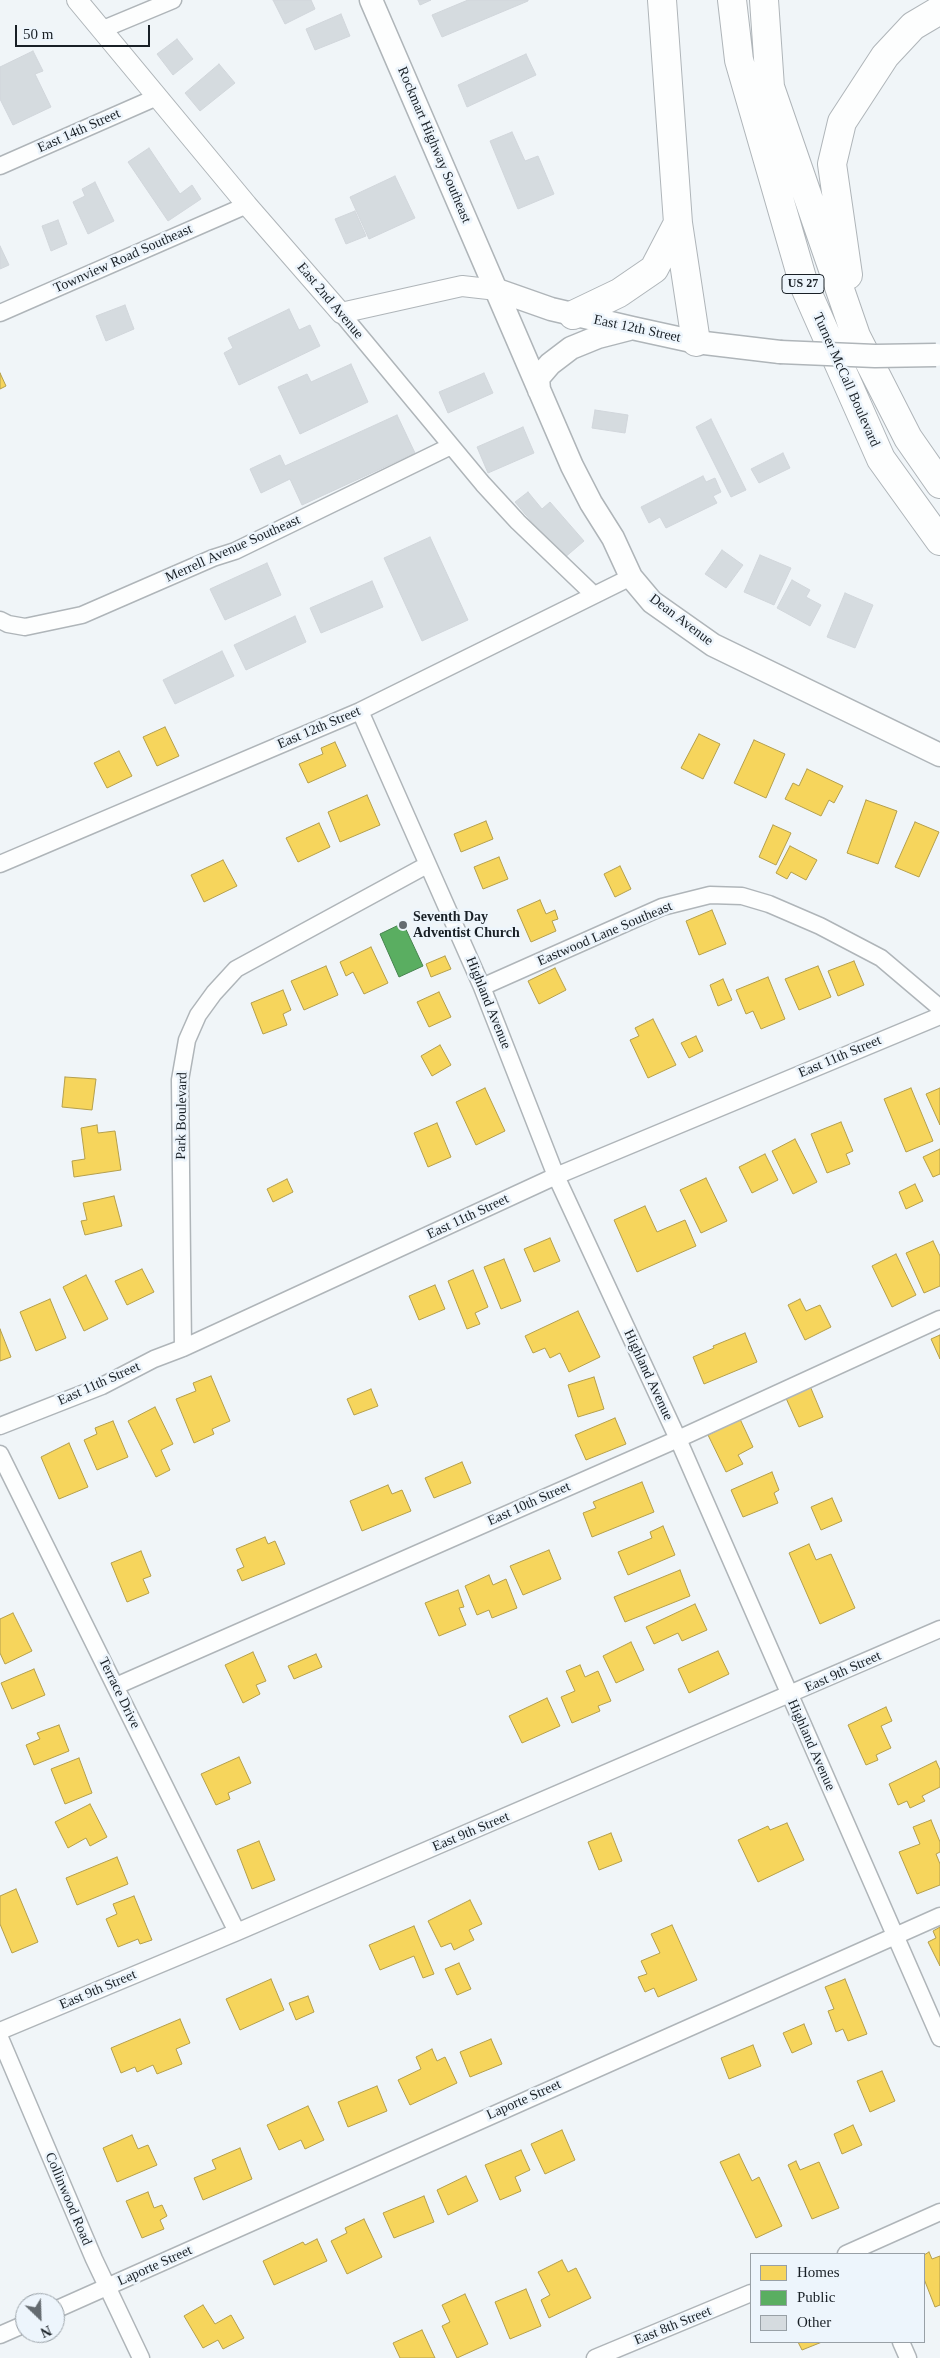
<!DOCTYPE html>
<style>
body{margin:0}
#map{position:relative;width:940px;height:2358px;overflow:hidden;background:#f0f5f8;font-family:Georgia,serif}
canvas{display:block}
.legend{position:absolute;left:750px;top:2253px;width:175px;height:90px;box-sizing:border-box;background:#edf5fc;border:1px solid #98a0a6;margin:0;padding:6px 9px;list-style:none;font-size:15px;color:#192026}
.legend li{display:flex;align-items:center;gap:10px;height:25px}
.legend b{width:25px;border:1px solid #98a0a6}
.north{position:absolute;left:15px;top:2293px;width:50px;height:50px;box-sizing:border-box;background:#edf5fc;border:1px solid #98a0a6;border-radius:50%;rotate:156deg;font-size:14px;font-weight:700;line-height:20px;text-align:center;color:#192026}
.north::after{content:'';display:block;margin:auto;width:18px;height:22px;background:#646b70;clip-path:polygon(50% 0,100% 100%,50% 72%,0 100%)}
.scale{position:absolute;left:15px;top:25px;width:135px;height:22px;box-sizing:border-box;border:2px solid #192026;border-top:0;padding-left:6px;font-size:15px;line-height:18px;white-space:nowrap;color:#192026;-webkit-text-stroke:4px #edf5fc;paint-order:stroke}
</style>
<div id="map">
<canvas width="940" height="2358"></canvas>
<ul class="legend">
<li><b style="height:14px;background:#f6d55c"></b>Homes</li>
<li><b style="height:14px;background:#5aae61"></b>Public</li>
<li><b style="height:14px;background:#d5dbdf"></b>Other</li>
</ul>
<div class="north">N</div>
<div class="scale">50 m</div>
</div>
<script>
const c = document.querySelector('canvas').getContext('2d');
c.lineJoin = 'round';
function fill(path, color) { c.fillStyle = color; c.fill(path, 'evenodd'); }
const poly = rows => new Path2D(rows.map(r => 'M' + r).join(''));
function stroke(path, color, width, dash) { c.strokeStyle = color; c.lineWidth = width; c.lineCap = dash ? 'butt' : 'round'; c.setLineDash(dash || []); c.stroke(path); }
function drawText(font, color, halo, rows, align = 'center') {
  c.font = font + ' Georgia,serif'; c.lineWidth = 5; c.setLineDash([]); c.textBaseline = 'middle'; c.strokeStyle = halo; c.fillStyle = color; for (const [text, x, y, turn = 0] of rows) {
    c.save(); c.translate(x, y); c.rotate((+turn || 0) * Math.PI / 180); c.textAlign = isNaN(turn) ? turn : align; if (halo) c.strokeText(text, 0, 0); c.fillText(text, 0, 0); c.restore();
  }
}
const homes = poly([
 [0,373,6,386,0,389,0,373],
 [165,727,179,756,157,766,143,737,165,727],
 [699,734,720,744,703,779,681,768,699,734],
 [754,740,785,754,766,798,734,783,754,740],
 [335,742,346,766,308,783,299,764,323,754,321,748,335,742],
 [119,751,132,776,107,788,94,763,119,751],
 [807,769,843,786,834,803,829,800,821,816,785,799,793,783,799,786,807,769],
 [367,795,380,825,340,842,328,812,367,795],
 [866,800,897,811,878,864,847,853,866,800],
 [486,821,493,839,461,852,454,834,486,821],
 [915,822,939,832,919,877,895,867,915,822],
 [319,823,330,847,298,862,286,838,319,823],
 [773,825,791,833,776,865,759,857,773,825],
 [790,846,817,860,806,880,791,872,787,879,776,873,790,846],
 [499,857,508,879,483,889,474,867,499,857],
 [223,860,237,886,204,902,191,875,223,860],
 [620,866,631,889,615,897,604,874,620,866],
 [540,900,546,914,555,910,558,919,552,921,556,931,531,942,517,910,540,900],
 [712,910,726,944,699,955,686,921,712,910],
 [371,947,388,983,364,994,353,972,346,976,340,962,371,947],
 [445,956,451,969,431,977,426,964,445,956],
 [854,961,864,985,838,996,828,971,854,961],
 [326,966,338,995,304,1010,291,981,326,966],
 [818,966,831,997,799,1010,785,979,818,966],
 [555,968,566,990,539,1004,528,981,555,968],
 [768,977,785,1019,761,1029,753,1011,746,1014,736,990,768,977],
 [723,979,732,1000,718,1006,710,985,723,979],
 [283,990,291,1010,283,1014,287,1025,263,1034,251,1003,283,990],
 [439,992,451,1017,429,1027,417,1002,439,992],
 [653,1019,676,1065,648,1078,630,1040,639,1036,635,1028,653,1019],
 [696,1036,703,1051,689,1058,681,1043,696,1036],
 [440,1045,451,1065,432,1076,421,1056,440,1045],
 [65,1077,96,1079,92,1110,62,1107,65,1077],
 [485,1088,505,1131,476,1145,456,1102,485,1088],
 [911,1088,933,1141,906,1152,884,1099,911,1088],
 [940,1088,940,1125,926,1094,940,1088],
 [841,1122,853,1151,846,1154,850,1164,827,1173,811,1134,841,1122],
 [437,1123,451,1157,428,1167,414,1133,437,1123],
 [97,1125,98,1133,115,1131,121,1170,74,1177,72,1161,85,1159,81,1128,97,1125],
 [795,1139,817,1182,793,1194,772,1151,795,1139],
 [940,1149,940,1174,933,1177,923,1157,940,1149],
 [765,1154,778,1180,752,1193,739,1167,765,1154],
 [706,1178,727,1221,701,1233,680,1190,706,1178],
 [287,1179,293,1192,273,1202,267,1189,287,1179],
 [915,1184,923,1201,906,1209,899,1192,915,1184],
 [114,1196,122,1226,85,1235,81,1221,87,1220,83,1203,114,1196],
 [645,1206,657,1232,685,1220,696,1246,637,1272,614,1220,645,1206],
 [550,1238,560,1261,534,1272,524,1249,550,1238],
 [933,1241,940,1256,940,1286,924,1293,906,1253,933,1241],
 [896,1254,916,1295,892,1307,872,1266,896,1254],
 [504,1259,521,1301,501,1309,484,1267,504,1259],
 [142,1269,154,1292,127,1305,115,1281,142,1269],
 [473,1270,488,1307,475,1313,480,1324,467,1329,448,1281,473,1270],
 [86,1275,108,1319,84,1331,63,1287,86,1275],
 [435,1285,445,1309,419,1320,409,1296,435,1285],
 [50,1299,66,1338,36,1351,20,1312,50,1299],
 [800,1299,806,1311,820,1305,831,1327,805,1340,788,1305,800,1299],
 [578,1311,600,1357,569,1372,560,1353,550,1358,545,1348,533,1353,525,1336,578,1311],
 [0,1329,11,1357,0,1361,0,1329],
 [745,1333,757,1362,704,1384,693,1357,714,1348,713,1346,745,1333],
 [940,1335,940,1359,931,1339,940,1335],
 [211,1376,230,1421,212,1429,214,1434,194,1443,176,1399,196,1391,193,1383,211,1376],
 [594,1377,604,1409,578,1417,568,1385,594,1377],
 [810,1386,823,1417,799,1427,785,1396,810,1386],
 [371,1389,378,1406,354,1415,347,1399,371,1389],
 [155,1407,173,1444,161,1450,170,1470,156,1477,128,1421,155,1407],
 [615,1418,626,1444,586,1460,575,1435,615,1418],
 [740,1419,753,1447,738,1455,743,1464,726,1472,708,1435,740,1419],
 [113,1421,128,1457,97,1470,84,1440,97,1434,95,1428,113,1421],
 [69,1443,88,1487,59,1499,41,1457,69,1443],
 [462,1462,471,1483,434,1498,425,1478,462,1462],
 [772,1472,779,1490,774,1493,778,1503,743,1517,731,1490,772,1472],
 [642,1482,654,1512,592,1537,583,1513,596,1508,593,1502,642,1482],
 [388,1485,392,1494,402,1490,411,1511,362,1531,350,1501,388,1485],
 [832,1498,842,1521,821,1530,811,1507,832,1498],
 [663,1526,675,1555,628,1575,618,1552,652,1538,650,1532,663,1526],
 [265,1537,268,1544,275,1541,285,1564,242,1581,237,1570,244,1567,236,1549,265,1537],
 [809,1544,816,1560,831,1554,855,1608,820,1624,789,1553,809,1544],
 [549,1550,561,1579,523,1595,510,1566,549,1550],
 [141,1551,151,1576,143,1579,149,1593,127,1602,111,1563,141,1551],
 [680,1570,690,1596,625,1622,614,1597,680,1570],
 [489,1575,493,1585,506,1579,517,1608,492,1618,489,1610,477,1615,465,1586,489,1575],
 [458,1590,464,1607,459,1608,466,1625,439,1636,425,1603,458,1590],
 [695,1604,707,1630,682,1641,678,1633,654,1644,646,1627,695,1604],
 [13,1613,32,1651,5,1664,0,1653,0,1619,13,1613],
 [631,1642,644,1670,616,1683,603,1656,631,1642],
 [718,1651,729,1674,689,1693,678,1669,718,1651],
 [253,1652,266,1681,256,1685,260,1694,243,1703,225,1665,253,1652],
 [316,1654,322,1667,294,1679,288,1666,316,1654],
 [580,1665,585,1677,598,1671,611,1701,598,1706,600,1711,572,1723,561,1697,575,1691,566,1671,580,1665],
 [34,1669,45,1695,12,1709,1,1683,34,1669],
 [547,1698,560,1726,522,1743,509,1716,547,1698],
 [886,1707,892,1721,881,1726,891,1748,876,1755,878,1760,866,1765,848,1725,886,1707],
 [59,1725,69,1751,34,1765,26,1745,40,1739,37,1733,59,1725],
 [239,1757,251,1783,228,1793,230,1799,216,1805,201,1774,239,1757],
 [79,1758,92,1793,65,1804,51,1769,79,1758],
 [936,1761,940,1770,940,1787,922,1796,925,1801,910,1808,907,1801,898,1805,889,1784,936,1761],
 [90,1804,107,1837,90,1846,86,1838,68,1848,55,1822,90,1804],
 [931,1820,940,1842,940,1852,936,1854,940,1864,940,1885,917,1894,899,1852,920,1844,913,1827,931,1820],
 [787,1823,804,1860,758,1882,738,1840,768,1826,770,1830,787,1823],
 [611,1833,622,1861,599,1870,588,1842,611,1833],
 [259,1841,275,1880,252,1889,237,1850,259,1841],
 [117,1857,128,1884,77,1905,66,1878,117,1857],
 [16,1889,38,1942,12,1953,0,1924,0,1896,16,1889],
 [134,1896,152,1940,140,1944,138,1939,118,1947,106,1919,117,1914,113,1904,134,1896],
 [470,1900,482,1924,469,1930,474,1940,454,1950,451,1943,441,1947,428,1921,470,1900],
 [672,1925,697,1980,658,1997,654,1988,645,1992,638,1977,647,1974,641,1961,660,1953,651,1934,672,1925],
 [414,1926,434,1974,423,1978,414,1956,380,1970,369,1945,414,1926],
 [940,1927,940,1966,928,1942,936,1938,933,1931,940,1927],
 [459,1963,471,1989,457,1995,445,1969,459,1963],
 [271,1979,284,2010,240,2030,226,1999,271,1979],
 [845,1979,867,2034,848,2041,843,2029,836,2032,828,2011,834,2009,825,1987,845,1979],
 [308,1996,314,2012,296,2020,289,2003,308,1996],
 [180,2019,190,2043,176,2049,182,2064,157,2074,153,2065,137,2072,135,2067,121,2073,111,2048,180,2019],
 [804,2024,812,2044,792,2053,783,2033,804,2024],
 [491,2039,502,2064,470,2077,460,2052,491,2039],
 [753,2045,761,2066,729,2079,721,2058,753,2045],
 [432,2049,437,2061,445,2057,457,2083,410,2105,398,2080,421,2069,416,2057,432,2049],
 [882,2071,895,2101,870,2112,857,2081,882,2071],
 [377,2086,387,2111,348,2127,338,2102,377,2086],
 [308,2106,324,2140,305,2149,301,2140,279,2150,267,2125,308,2106],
 [853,2125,862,2145,842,2154,834,2134,853,2125],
 [562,2130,575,2160,545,2174,531,2144,562,2130],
 [132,2135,138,2149,148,2145,157,2165,117,2182,103,2148,132,2135],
 [240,2148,252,2179,203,2200,194,2178,216,2169,212,2160,240,2148],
 [521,2150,530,2170,515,2177,521,2191,500,2200,485,2165,521,2150],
 [739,2154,752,2181,759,2177,782,2226,756,2238,720,2162,739,2154],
 [796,2161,800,2170,819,2162,839,2208,812,2219,788,2165,796,2161],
 [466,2176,478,2201,448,2215,437,2190,466,2176],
 [148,2192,154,2208,162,2205,167,2216,160,2220,164,2229,142,2238,126,2201,148,2192],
 [424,2196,434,2222,394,2238,383,2213,424,2196],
 [364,2219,382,2257,347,2274,331,2241,347,2233,345,2228,364,2219],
 [317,2239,327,2261,274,2285,263,2261,303,2242,305,2245,317,2239],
 [929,2252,932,2259,940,2256,940,2305,935,2307,924,2279,924,2255,929,2252],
 [562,2260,568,2272,576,2268,591,2298,549,2318,541,2300,550,2295,538,2272,562,2260],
 [526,2289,541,2326,510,2339,495,2302,526,2289],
 [465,2294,488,2344,457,2358,442,2326,450,2322,442,2305,465,2294],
 [203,2305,215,2324,231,2315,244,2338,223,2349,218,2340,203,2348,184,2316,203,2305],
 [422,2330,435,2358,400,2358,393,2343,422,2330],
 [798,2342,822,2342,802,2350,798,2342]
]);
fill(homes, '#f6d55c');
stroke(homes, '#b49f4c', 1);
const public = poly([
 [403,923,423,966,399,977,380,934,403,923]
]);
fill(public, '#5aae61');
stroke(public, '#46834f', 1);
const building = poly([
 [273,0,311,0,315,9,285,24,273,0],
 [418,0,431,0,420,5,418,0],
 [468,0,528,0,528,1,442,37,432,15,468,0],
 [341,14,350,36,315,50,306,29,341,14],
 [177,39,193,59,173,75,157,54,177,39],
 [33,51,43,71,35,74,51,107,13,125,0,99,0,67,33,51],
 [526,54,536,75,467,107,458,85,526,54],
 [219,64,235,83,200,111,185,93,219,64],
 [512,132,525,161,538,156,554,194,518,209,490,141,512,132],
 [149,148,180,194,192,185,201,199,168,221,128,162,149,148],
 [395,176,415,218,369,239,350,197,395,176],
 [95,182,114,221,88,234,73,202,85,196,82,189,95,182],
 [355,211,366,236,346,244,335,219,355,211],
 [58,220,67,244,51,251,42,226,58,220],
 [0,246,9,265,0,269,0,246],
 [125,305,134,329,106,341,96,316,125,305],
 [289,309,299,330,310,325,320,346,239,385,224,353,233,348,228,338,289,309],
 [351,364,368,402,300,434,278,387,307,374,311,382,351,364],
 [484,373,493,393,448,413,439,392,484,373],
 [595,410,628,415,625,433,592,428,595,410],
 [397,415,415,453,302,505,290,479,261,493,250,469,280,455,285,466,397,415],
 [711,419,746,490,731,497,696,427,711,419],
 [523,427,534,453,488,473,477,447,523,427],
 [783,453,790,468,759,483,751,469,783,453],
 [703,476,706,482,715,478,721,492,713,496,717,503,666,528,660,517,649,523,641,507,703,476],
 [528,492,542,509,550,502,584,541,563,559,515,502,528,492],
 [430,537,468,620,422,641,384,558,430,537],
 [722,550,743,565,726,588,705,574,722,550],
 [760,555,791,568,774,605,744,592,760,555],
 [267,563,281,595,225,620,210,589,267,563],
 [792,580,810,590,806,597,821,605,810,626,777,608,792,580],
 [372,581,383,607,321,633,310,608,372,581],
 [845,593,873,605,855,648,827,637,845,593],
 [295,616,306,642,246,670,234,645,295,616],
 [222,651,234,676,175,704,163,680,222,651]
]);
fill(building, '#d5dbdf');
stroke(building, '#d1d6db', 1);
const minor = poly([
 [101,30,173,0],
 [0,166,157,97],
 [0,313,247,205],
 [341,313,483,484,518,522,593,594],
 [0,620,8,624,25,627,82,615,213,558,235,551,451,446],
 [360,711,482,987,556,1176,678,1439,940,2038],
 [0,864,360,711,631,577],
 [482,987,662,907,710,895,742,896,769,904,820,926,881,958,940,1008],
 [183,1348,180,1080,187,1040,198,1015,214,993,236,969,427,865],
 [0,1426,102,1386,154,1359,183,1348,556,1176,940,1016],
 [0,1454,237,1932],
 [116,1686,678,1439,940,1319],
 [0,2031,237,1932,940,1629],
 [0,2038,94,2259,141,2358],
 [846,2254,940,2212],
 [55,2310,940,1916],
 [0,2335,25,2324],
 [901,2342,908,2358],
 [595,2358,751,2293]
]);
const tertiary = poly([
 [77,0,247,205,341,313,462,286,497,290]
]);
const secondary = poly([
 [371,0,572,466,591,503,613,538,631,577,652,602,713,645,940,755],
 [497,290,551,309,632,328,696,342,780,352],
 [539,390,538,378,550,364,571,348,598,337,629,329]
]);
const motorway = poly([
 [662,0,678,223,696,342],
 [732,0,739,60,804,285,881,459,940,541],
 [764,0,770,87,856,336,908,438,940,484],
 [848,275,832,164,842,122,885,56,913,26,940,10],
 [573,315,619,293,654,269,678,223]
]);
stroke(minor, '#afb5b9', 19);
stroke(tertiary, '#afb5b9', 22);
stroke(secondary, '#afb5b9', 25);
stroke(motorway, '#afb5b9', 30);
stroke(minor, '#fdfefe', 16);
stroke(tertiary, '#fdfefe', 20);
stroke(secondary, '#fdfefe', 22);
stroke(motorway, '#fdfefe', 28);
const secondaryBridge = poly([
 [780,352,875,356,936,355]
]);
stroke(secondaryBridge, '#afb5b9', 25, []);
stroke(secondaryBridge, '#fdfefe', 22);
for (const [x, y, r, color] of [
 [403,925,5,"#646b70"]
]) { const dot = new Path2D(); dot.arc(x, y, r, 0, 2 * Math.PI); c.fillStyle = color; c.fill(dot); stroke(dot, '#edf5fc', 2); }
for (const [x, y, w] of [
 [803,284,42]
]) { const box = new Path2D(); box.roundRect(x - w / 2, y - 9.5, w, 19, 4); c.fillStyle = '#edf5fc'; c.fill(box); stroke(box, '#192026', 1); }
drawText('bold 12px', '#192026', null, [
 ["US 27",803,284]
]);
drawText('14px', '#192026', '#edf5fc', [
 ["East 14th Street",79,131,-24],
 ["Rockmart Highway Southeast",434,145,67],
 ["Townview Road Southeast",123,259,-24],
 ["East 2nd Avenue",330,301,50],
 ["East 12th Street",637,329,12],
 ["Turner McCall Boulevard",846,380,66],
 ["Merrell Avenue Southeast",233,549,-24],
 ["Dean Avenue",681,620,37],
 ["East 12th Street",319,728,-23],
 ["Eastwood Lane Southeast",605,934,-23],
 ["Highland Avenue",488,1003,68],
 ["East 11th Street",840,1057,-23],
 ["Park Boulevard",182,1116,-89],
 ["East 11th Street",468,1217,-25],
 ["Highland Avenue",648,1375,65],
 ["East 11th Street",99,1384,-24],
 ["East 10th Street",529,1504,-24],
 ["East 9th Street",843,1672,-24],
 ["Terrace Drive",119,1693,64],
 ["Highland Avenue",811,1745,66],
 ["East 9th Street",471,1832,-23],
 ["East 9th Street",98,1990,-23],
 ["Laporte Street",524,2100,-24],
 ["Collinwood Road",68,2199,67],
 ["Laporte Street",155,2266,-24],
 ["East 8th Street",673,2326,-22]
]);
drawText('bold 14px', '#192026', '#edf5fc', [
 ["Seventh Day",413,917],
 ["Adventist Church",413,933]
], 'left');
</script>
